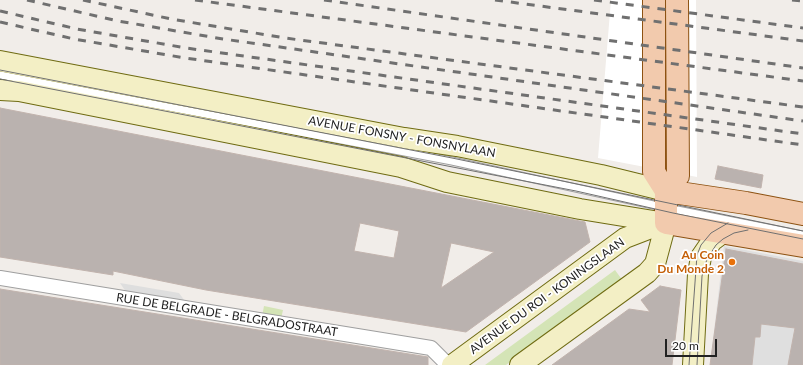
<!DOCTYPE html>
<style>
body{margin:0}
#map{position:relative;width:803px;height:365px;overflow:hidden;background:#f1ede9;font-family:Lato,sans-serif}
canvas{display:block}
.scale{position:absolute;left:665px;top:339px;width:52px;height:18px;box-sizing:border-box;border:2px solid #222;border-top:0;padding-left:5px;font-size:12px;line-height:14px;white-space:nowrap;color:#222;-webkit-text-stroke:3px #fff;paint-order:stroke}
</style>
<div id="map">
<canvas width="803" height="365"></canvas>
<div class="scale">20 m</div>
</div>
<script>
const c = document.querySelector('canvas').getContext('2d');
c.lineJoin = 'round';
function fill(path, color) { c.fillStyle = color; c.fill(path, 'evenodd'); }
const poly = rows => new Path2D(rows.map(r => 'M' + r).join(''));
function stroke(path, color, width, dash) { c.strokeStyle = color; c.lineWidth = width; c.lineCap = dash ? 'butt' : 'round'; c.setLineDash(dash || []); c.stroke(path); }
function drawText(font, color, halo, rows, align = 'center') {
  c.font = font + ' Lato,sans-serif'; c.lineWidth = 3.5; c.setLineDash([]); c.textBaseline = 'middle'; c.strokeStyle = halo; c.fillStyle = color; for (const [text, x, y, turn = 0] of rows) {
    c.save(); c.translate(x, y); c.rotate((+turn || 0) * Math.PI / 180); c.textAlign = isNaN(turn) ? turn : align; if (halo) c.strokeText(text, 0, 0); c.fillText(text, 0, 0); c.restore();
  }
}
fill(poly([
 [724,246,803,261,803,365,710,365]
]), '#dfdfdf');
fill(poly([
 [615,270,623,281,506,365,485,365],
 [264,306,283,310,281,319,262,316]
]), '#d4e4b6');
fill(poly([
 [120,283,179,293,187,304,128,295]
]), '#dedede');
fill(poly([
 [611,0,696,0,697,177,598,158]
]), '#fff');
const building = poly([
 [0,108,585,222,590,242,466,332,206,290,113,271,113,275,0,257,0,108],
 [360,223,399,231,394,258,354,251,360,223],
 [451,243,494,252,441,288,451,243],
 [718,166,763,175,761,188,715,179,718,166],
 [726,249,803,264,803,365,788,365,795,328,761,324,760,337,755,337,752,365,710,365,726,249],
 [660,286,681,290,672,365,552,365,629,309,650,312,641,300,660,286],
 [0,289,428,357,428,365,0,365,0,289]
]);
fill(building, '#bab2af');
stroke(building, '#c1b3ad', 1);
const lane = poly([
 [0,75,452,161,667,208,803,235]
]);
const street = poly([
 [0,278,431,348,448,365]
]);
const secondary = poly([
 [0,61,404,138,457,146,601,175,666,191],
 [0,90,19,91,401,167,447,182,580,209,666,223],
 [452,365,625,238,664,223],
 [520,365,647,273,655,264,666,223],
 [693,365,698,274,701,257,712,241,724,232]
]);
const primary = poly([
 [654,0,654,172,666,191],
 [666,191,678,176,677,0],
 [666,191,666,223,803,246],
 [666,191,746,203,803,214]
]);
stroke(lane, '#9f9f9f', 9);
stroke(street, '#9f9f9f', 16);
stroke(secondary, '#6f6b12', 22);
stroke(primary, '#8d5212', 24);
stroke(lane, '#fff', 7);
stroke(street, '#fff', 14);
stroke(secondary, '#f3efc5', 20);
stroke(primary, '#f2caad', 22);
stroke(poly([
 [0,70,452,158,803,231],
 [0,79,576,191,673,213,803,239],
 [689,365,697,255,701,245,711,233,728,223],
 [697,365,702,276,707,259,716,245,723,239,734,233,748,230]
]), '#707070', 1);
stroke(poly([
 [27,0,118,21,223,39,803,121],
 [83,0,171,19,285,38,803,107],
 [195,0,803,81],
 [324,0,803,68],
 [495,0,803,41],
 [594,0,803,28],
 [792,0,803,1],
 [0,11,77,29,186,48,803,134],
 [0,22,74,39,185,58,803,145]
]), '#707070', 3, [8, 8]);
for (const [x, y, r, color] of [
 [732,262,4,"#e8710a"]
]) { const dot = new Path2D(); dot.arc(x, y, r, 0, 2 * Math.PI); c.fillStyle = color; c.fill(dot); stroke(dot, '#fff', 1.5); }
drawText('12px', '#222', '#fff', [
 ["AVENUE FONSNY - FONSNYLAAN",402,137,10],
 ["AVENUE DU ROI - KONINGSLAAN",547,296,-36],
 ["RUE DE BELGRADE - BELGRADOSTRAAT",227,315,9]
]);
drawText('bold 12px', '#c56008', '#fff', [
 ["Au Coin",724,255],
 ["Du Monde 2",724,269]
], 'right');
</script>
